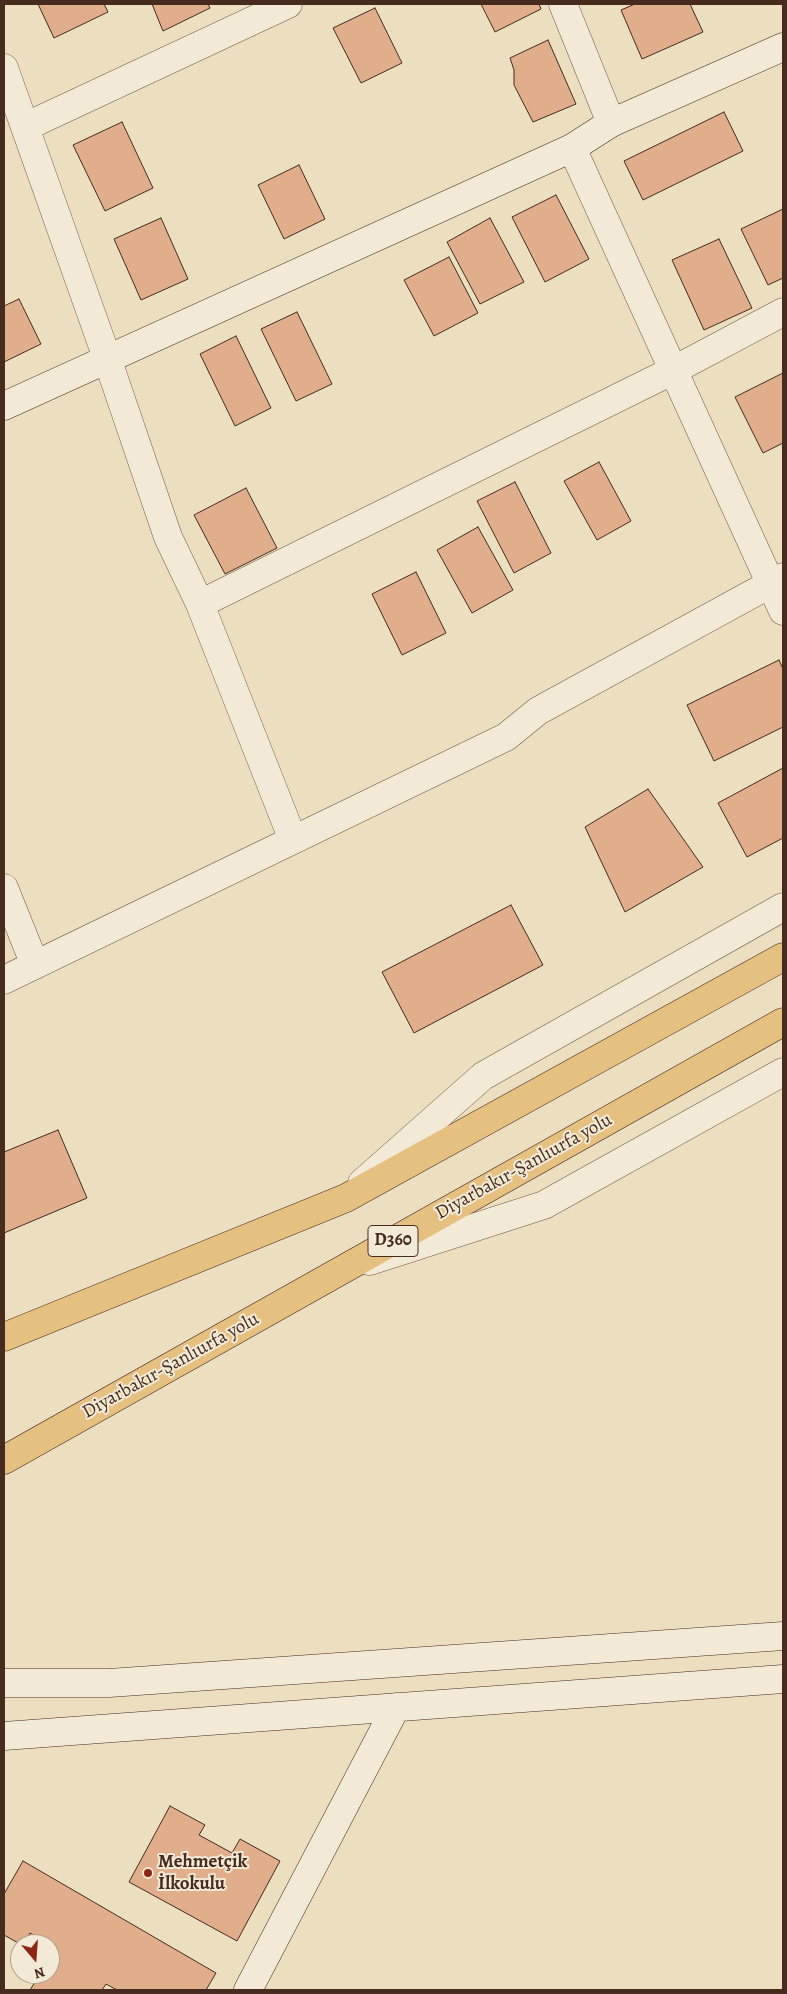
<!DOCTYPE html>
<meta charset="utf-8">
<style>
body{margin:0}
#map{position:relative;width:787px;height:1994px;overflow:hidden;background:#ebdfc0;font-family:Alegreya,serif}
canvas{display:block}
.frame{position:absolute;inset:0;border:5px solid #462b1e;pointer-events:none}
.north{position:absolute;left:10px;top:1934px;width:50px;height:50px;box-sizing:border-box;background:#f2ead6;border:1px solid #ad9e8c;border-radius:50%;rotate:162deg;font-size:14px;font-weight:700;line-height:20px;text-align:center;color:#462b1e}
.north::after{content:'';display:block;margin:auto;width:18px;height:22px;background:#8f2418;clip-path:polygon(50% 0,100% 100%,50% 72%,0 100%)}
</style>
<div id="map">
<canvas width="787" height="1994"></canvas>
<div class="frame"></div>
<div class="north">N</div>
</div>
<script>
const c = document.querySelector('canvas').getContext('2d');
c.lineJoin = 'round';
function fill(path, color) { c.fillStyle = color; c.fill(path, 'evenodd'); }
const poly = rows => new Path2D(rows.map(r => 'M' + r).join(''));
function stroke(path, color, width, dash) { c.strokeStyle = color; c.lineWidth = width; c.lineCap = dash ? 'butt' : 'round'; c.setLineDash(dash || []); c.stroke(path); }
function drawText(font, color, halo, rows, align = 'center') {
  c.font = font + ' Alegreya,serif'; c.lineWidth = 4; c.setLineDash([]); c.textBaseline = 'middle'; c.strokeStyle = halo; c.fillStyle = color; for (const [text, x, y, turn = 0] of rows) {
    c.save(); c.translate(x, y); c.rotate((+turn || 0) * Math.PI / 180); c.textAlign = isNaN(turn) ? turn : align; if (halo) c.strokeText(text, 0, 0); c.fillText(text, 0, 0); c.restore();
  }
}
const building = poly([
 [38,4,104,4,108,12,54,38,38,4],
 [152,4,208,4,210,8,163,31,152,4],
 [481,4,539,4,541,9,495,32,481,4],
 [635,4,690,4,703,32,642,59,621,10,635,4],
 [375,8,402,63,361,83,333,28,375,8],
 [548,40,576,104,533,122,514,85,514,70,510,58,548,40],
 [724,112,743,151,643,200,624,161,724,112],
 [122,122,153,188,105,211,73,145,122,122],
 [299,165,325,219,284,239,258,185,299,165],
 [556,195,589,259,545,282,512,217,556,195],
 [783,209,783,278,768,285,741,229,783,209],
 [161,218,188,279,141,300,114,239,161,218],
 [490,218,524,282,480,304,447,242,490,218],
 [719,239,752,308,704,330,672,260,719,239],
 [449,257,478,313,434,336,404,280,449,257],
 [19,299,41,344,4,362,4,306,19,299],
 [297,312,332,384,296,401,261,329,297,312],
 [236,336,271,408,235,426,200,354,236,336],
 [783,373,783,443,763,453,735,397,783,373],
 [599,462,631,521,597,540,564,481,599,462],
 [515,482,551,553,514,573,477,501,515,482],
 [246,488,277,548,225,574,194,515,246,488],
 [478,527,513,590,472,613,437,550,478,527],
 [416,572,446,633,402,655,372,594,416,572],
 [779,660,783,669,783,727,714,761,687,705,779,660],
 [783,768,783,838,747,857,718,803,783,768],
 [648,789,703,867,625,912,585,827,648,789],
 [511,905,543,965,414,1033,382,972,511,905],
 [58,1130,87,1198,4,1233,4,1152,58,1130],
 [170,1806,205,1825,199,1835,232,1853,240,1839,280,1861,237,1941,129,1882,170,1806],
 [23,1861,216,1973,206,1990,117,1990,106,1984,102,1990,30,1990,40,1974,50,1974,50,1956,55,1947,30,1933,24,1944,20,1944,4,1935,4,1894,23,1861]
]);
fill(building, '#e0ae8a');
stroke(building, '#462b1e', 1);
const street = poly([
 [563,4,611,123],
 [4,68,107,358,168,537,200,604,293,840],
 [25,127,288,4],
 [572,148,783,611],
 [200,604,674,370,783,312],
 [4,888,35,965],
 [4,980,506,737,538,711,783,577],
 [362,1183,483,1076,783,907],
 [370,1261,544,1205,783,1072]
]);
const secondary = poly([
 [4,406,572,148,611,123,783,47],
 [4,1683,109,1683,783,1636],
 [4,1736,783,1679],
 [248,1990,396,1707]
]);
const highway = poly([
 [4,1337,346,1198,783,957],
 [4,1460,783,1022]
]);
stroke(street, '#6f5846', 29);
stroke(secondary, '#462b1e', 29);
stroke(highway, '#462b1e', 29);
stroke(street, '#f2ead6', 28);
stroke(secondary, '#f2ead6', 28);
stroke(highway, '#e6c080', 28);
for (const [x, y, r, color] of [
 [148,1873,5,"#8f2418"]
]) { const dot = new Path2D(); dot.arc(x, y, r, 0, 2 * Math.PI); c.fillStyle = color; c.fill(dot); stroke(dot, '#f2ead6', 2); }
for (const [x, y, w] of [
 [393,1241,50]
]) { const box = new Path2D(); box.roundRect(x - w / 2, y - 15.5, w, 31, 4); c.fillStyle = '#f2ead6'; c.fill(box); stroke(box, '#462b1e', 1); }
drawText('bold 18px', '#462b1e', null, [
 ["D360",393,1241]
]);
drawText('19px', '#462b1e', '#f2ead6', [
 ["Diyarbakır-Şanlıurfa yolu",524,1167,-29],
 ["Diyarbakır-Şanlıurfa yolu",171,1366,-29]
]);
drawText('bold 19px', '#462b1e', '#f2ead6', [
 ["Mehmetçik",158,1862],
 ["İlkokulu",158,1884]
], 'left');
</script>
